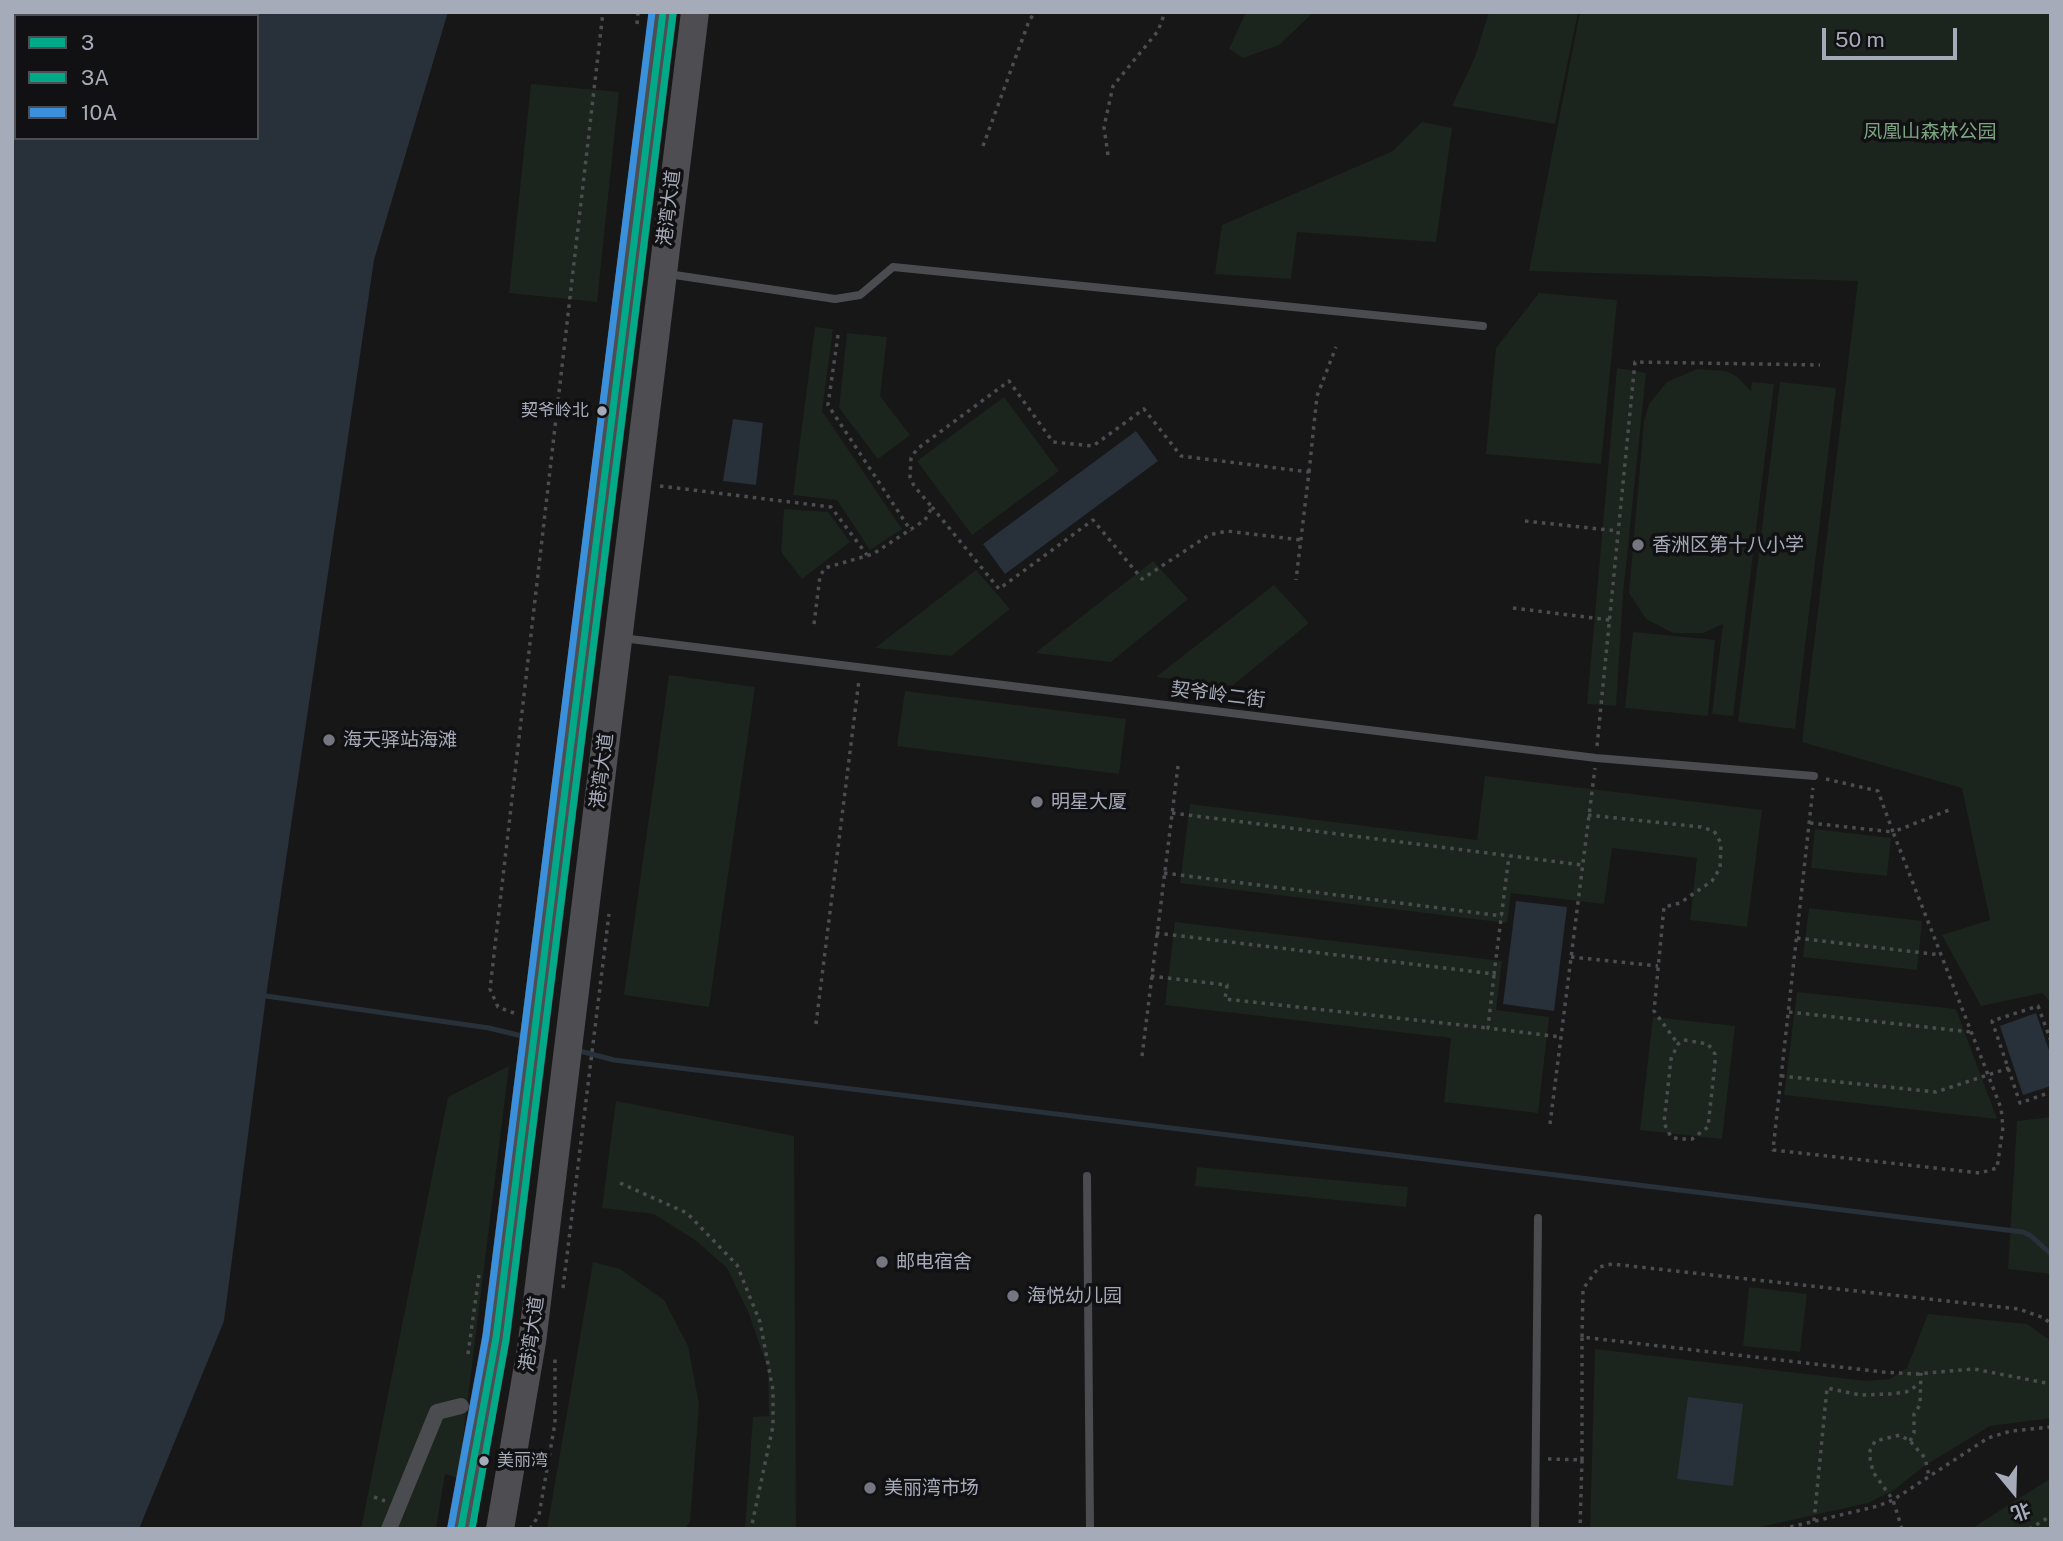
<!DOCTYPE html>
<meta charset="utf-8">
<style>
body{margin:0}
#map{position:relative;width:2063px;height:1541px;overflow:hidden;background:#171717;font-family:"Public Sans","Noto Sans SC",sans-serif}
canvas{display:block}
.frame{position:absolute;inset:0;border:14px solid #a6abb9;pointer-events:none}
.legend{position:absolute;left:14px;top:14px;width:245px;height:126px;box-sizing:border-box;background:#111113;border:2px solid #4d4f55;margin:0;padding:9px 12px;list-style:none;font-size:21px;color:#a6abb9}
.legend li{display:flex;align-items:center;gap:14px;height:35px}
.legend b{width:35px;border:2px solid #4d4f55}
.north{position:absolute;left:1979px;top:1457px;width:70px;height:70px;-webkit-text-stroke:5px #111113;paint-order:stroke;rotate:161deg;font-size:19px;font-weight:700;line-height:28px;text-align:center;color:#a6abb9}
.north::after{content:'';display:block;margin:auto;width:24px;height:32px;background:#a6abb9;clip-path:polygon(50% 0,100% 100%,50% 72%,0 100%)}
.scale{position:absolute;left:1822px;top:28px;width:135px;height:32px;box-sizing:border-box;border:4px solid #a6abb9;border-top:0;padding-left:9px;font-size:21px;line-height:24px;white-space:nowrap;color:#a6abb9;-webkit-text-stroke:5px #111113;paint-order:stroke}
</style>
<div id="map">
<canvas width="2063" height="1541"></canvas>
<div class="frame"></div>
<ul class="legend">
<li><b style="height:9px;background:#0a8"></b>3</li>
<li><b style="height:9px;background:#0a8"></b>3A</li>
<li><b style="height:9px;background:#3a90db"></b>10A</li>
</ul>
<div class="north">北</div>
<div class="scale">50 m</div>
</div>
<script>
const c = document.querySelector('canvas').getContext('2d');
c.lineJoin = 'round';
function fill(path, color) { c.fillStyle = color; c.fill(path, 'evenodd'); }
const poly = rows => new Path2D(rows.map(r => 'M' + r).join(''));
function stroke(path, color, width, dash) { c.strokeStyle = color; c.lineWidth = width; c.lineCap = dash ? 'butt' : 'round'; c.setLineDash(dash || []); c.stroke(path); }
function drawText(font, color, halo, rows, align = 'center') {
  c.font = font + ' "Public Sans","Noto Sans SC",sans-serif'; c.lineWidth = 7; c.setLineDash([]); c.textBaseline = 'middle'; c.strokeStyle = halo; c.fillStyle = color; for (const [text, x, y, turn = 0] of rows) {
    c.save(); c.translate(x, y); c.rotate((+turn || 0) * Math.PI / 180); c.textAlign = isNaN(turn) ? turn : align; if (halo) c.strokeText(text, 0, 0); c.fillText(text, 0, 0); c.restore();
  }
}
fill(poly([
 [1246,12,1314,12,1279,45,1243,58,1229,49],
 [1489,12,1578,12,1555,124,1452,106,1475,57],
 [1580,12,2051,12,2051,1002,2042,993,1981,1006,1942,935,1990,920,1962,788,1802,742,1858,281,1529,271],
 [531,84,619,92,597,302,509,293],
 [1422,122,1452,128,1436,242,1297,232,1291,279,1215,274,1222,225,1393,151],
 [1539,293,1617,300,1601,464,1486,454,1496,348],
 [815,327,833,329,822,411,902,529,870,550,837,500,793,495],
 [847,333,887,337,880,396,910,435,878,459,839,408],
 [1617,368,1646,373,1623,594,1616,706,1587,704],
 [1697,369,1726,371,1736,376,1751,391,1752,382,1774,384,1733,716,1712,714,1723,624,1703,633,1673,633,1646,619,1629,593,1644,421,1649,404,1667,382],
 [1780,382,1836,388,1795,729,1738,722],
 [1004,397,1059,471,972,535,917,461],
 [784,509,828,512,850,542,802,579,781,552],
 [1153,561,1188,599,1111,662,1035,653],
 [976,570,1010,609,951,656,875,648],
 [1274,585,1309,623,1232,686,1156,677],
 [1633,632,1715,640,1708,716,1625,708],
 [669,675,755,687,709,1007,624,995],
 [905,691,1126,719,1119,774,897,746],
 [1485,776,1762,810,1747,927,1690,920,1697,858,1612,848,1604,904,1511,893,1507,923,1180,883,1190,804,1477,840],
 [1815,829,1891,838,1887,876,1811,868],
 [1809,908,1922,921,1917,970,1803,957],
 [1175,922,1502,961,1496,1010,1549,1017,1538,1113,1444,1102,1451,1038,1165,1005],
 [1797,992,1956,1009,1997,1119,1784,1095],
 [1653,1017,1735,1026,1722,1139,1640,1130],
 [509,1066,458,1478,445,1474,436,1529,361,1529,448,1097],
 [616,1101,794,1136,796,1529,745,1529,753,1417,769,1416,768,1369,749,1314,727,1268,695,1240,654,1214,602,1208],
 [2051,1117,2051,1274,2008,1269,2017,1121],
 [1197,1167,1408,1187,1406,1207,1195,1186],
 [593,1262,620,1269,664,1300,688,1346,699,1404,690,1522,684,1529,547,1529],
 [1749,1287,1807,1294,1800,1352,1743,1346],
 [1928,1314,2027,1324,2051,1341,2051,1418,1990,1426,1924,1466,1894,1490,1868,1503,1752,1529,1590,1529,1595,1349,1866,1381,1890,1379,1907,1368],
 [2048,1480,2051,1481,2051,1529,1971,1529]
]), '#1c241e');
fill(poly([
 [12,12,448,12,374,260,266,996,224,1321,139,1529,12,1529],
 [16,16,257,16,257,138,16,138],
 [733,419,763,423,756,485,723,481],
 [1136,431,1158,461,1005,574,983,544],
 [1516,901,1567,907,1554,1011,1503,1004],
 [2036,1013,2051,1056,2051,1086,2023,1095,2000,1026],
 [1688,1397,1743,1404,1733,1486,1677,1479]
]), '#28303a');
stroke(poly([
 [266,996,489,1028,526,1037],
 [576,1050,614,1060,2023,1232,2031,1236,2051,1254]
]), '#28303a', 5);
stroke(poly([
 [637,24,638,12],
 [983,146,1029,21,1035,12],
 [1108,155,1104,127,1113,86,1158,31,1165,12],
 [838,335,828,405,911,531],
 [1309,472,1317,396,1336,347],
 [660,486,831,507,867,555],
 [932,507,999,589,1093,520,1142,579,1209,535,1227,531,1301,540],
 [1525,521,1618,531],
 [1513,608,1610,620],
 [814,624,820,576,825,568,873,554,925,520,932,507,914,486,910,477,911,458,917,449,1009,381,1053,442,1093,446,1144,409,1181,456,1309,472,1296,580],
 [1597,746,1635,362,1820,365],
 [1826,779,1878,791,1893,832,1949,810],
 [1172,813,1582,865],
 [1588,815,1701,827,1714,831,1721,843,1720,868,1712,881,1680,903,1664,907,1654,1011,1678,1044],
 [1810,823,1893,832,2001,1108,2003,1127,1997,1168,1980,1173,1773,1150,1813,788],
 [1164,873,1502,916],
 [1156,933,1494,974,1509,856],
 [1797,938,1941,955],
 [1571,957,1658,966],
 [1494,975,1488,1028,1561,1037],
 [1151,976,1227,985,1225,999,1488,1028],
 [1789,1012,1971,1032],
 [514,1013,498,1007,490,989,603,12],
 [816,1024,859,680],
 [1684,1040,1708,1044,1715,1054,1715,1063,1708,1127,1692,1139,1679,1139,1671,1137,1664,1123,1671,1059,1678,1044,1684,1040],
 [2051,1041,2038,1006,1992,1021,2020,1103,2051,1092],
 [1142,1056,1178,766],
 [1781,1076,1936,1092,2009,1068],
 [1550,1124,1595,768],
 [620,1183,687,1213,737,1265,760,1322,773,1390,773,1426,751,1529],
 [563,1288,609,914],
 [1582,1337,1583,1289,1599,1267,1612,1264,2019,1309,2044,1318,2051,1324],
 [468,1354,479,1275],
 [1910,1441,1914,1433,1914,1414,1920,1405,1921,1373],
 [1548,1459,1582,1460,1580,1529],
 [1582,1460,1582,1337,1883,1372,1916,1374,1974,1369,2051,1384],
 [374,1497,385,1501],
 [1814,1521,1827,1388,1860,1395,1890,1394,1906,1392,1918,1385],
 [530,1529,539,1515,555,1423,555,1355],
 [1782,1529,1878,1506,1893,1500,1988,1438,2011,1431,2051,1427],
 [1902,1529,1893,1500,1873,1472,1869,1453,1875,1441,1900,1435,1910,1441,1925,1458,1929,1476],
 [2029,1529,2051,1516]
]), '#4c4d51', 3.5, [3.5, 5]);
stroke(poly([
 [668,274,835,299,860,295,893,267,1483,326],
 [622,638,1596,758,1814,776],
 [1087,1176,1090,1529],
 [1535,1529,1538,1218]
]), '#4a4c50', 8);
stroke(poly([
 [389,1529,437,1412,461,1406]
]), '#4a4c50', 16);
stroke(poly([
 [461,1529,496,1338,663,12],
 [500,1529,532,1342,695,12]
]), '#4d4d52', 28);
stroke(poly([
 [461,1529,496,1338,663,12]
]), '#0a8', 7);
stroke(poly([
 [472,1529,506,1339,673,13]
]), '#0a8', 7);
stroke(poly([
 [451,1527,486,1336,652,12]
]), '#3a90db', 7);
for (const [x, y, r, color] of [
 [602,411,6,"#a6abb9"],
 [1638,545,7,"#747780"],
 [329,740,7,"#747780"],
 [1037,802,7,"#747780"],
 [882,1262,7,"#747780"],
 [1013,1296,7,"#747780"],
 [484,1461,6,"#a6abb9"],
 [870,1488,7,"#747780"]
]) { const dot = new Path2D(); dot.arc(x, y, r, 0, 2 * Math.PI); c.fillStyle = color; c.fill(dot); stroke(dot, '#111113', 2.5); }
drawText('17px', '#a6abb9', '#111113', [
 ["契爷岭北",589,411],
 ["美丽湾",497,1461,"left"]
], 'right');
drawText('19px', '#7ca682', '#111113', [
 ["凤凰山森林公园",1930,132]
]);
drawText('19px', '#a6abb9', '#111113', [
 ["港湾大道",669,208,-83],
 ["契爷岭二街",1218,695,7],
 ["港湾大道",602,771,-83],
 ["港湾大道",532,1334,-82]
]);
drawText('19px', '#a6abb9', '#111113', [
 ["香洲区第十八小学",1652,545],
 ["海天驿站海滩",343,740],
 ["明星大厦",1051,802],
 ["邮电宿舍",896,1262],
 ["海悦幼儿园",1027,1296],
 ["美丽湾市场",884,1488]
], 'left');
</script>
